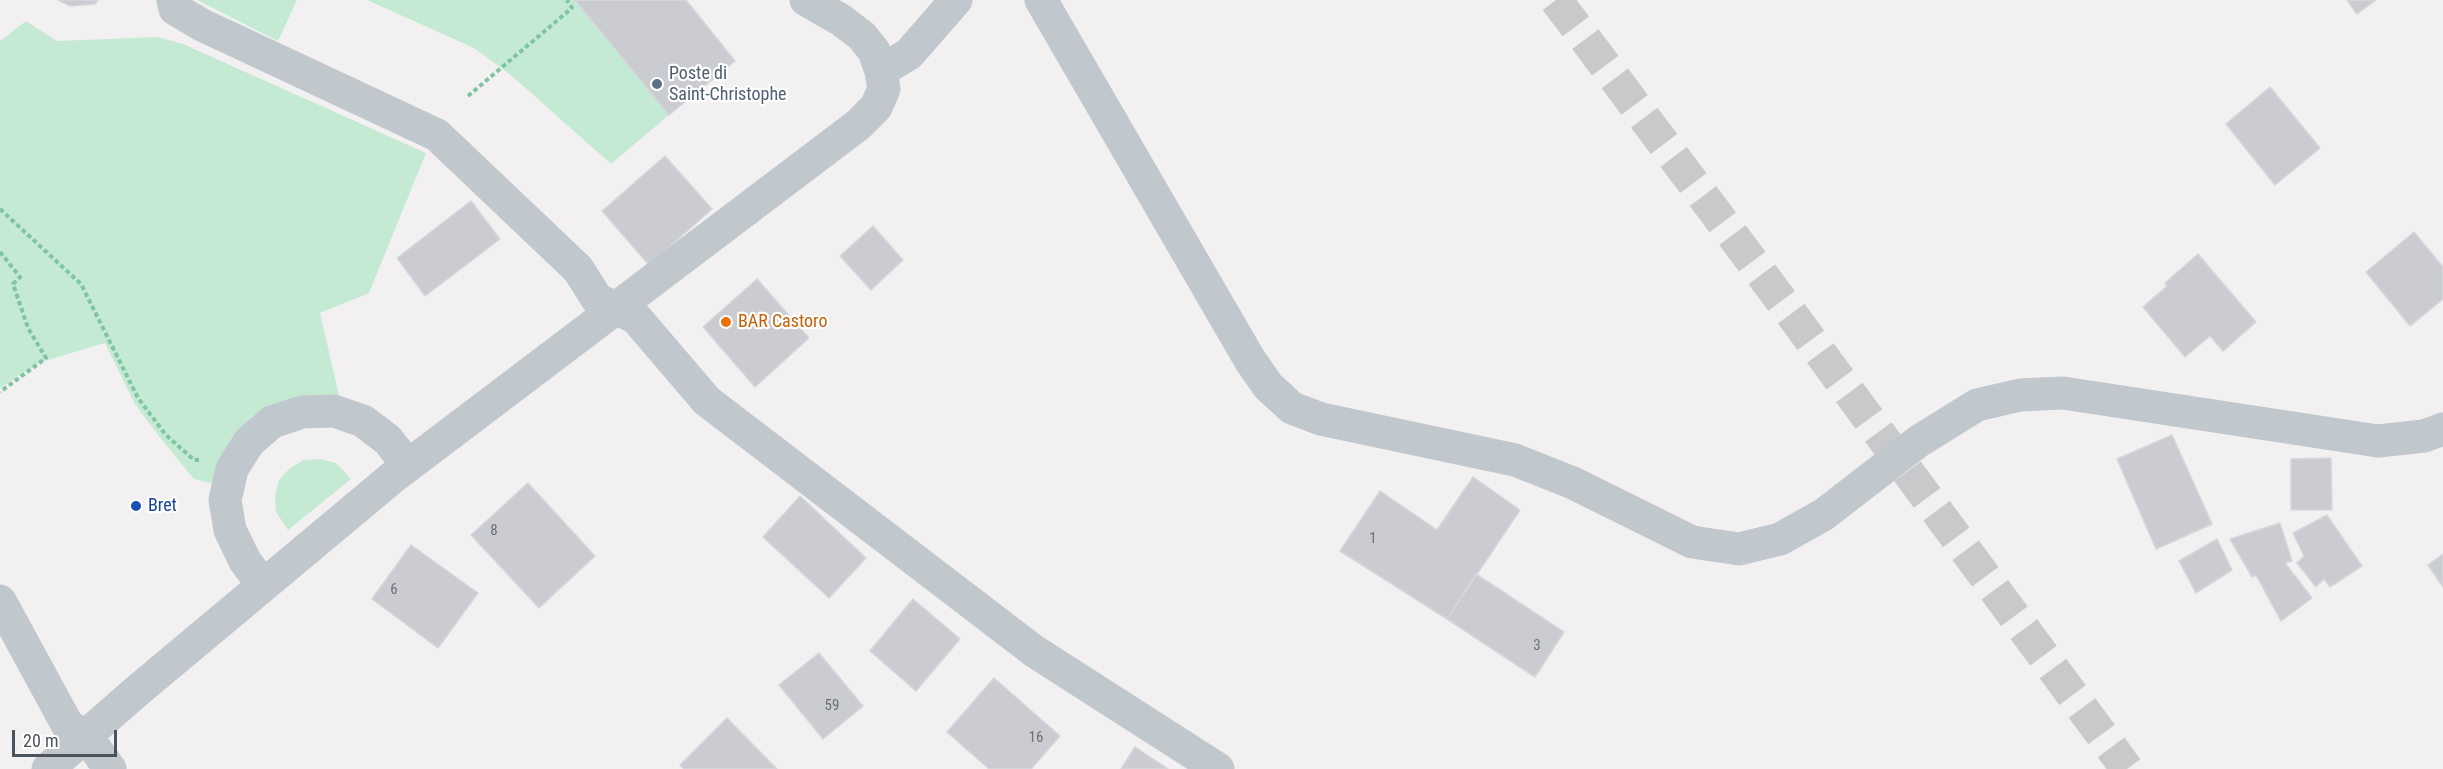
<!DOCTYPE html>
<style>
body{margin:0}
#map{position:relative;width:2443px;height:769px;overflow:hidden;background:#f2f0f0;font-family:"Roboto Condensed",sans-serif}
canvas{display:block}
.scale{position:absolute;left:12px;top:730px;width:105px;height:27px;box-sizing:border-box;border:3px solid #4a535b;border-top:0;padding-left:8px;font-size:18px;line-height:21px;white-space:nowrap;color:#4a535b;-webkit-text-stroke:4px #fff;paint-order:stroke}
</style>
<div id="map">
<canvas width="2443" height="769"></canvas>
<div class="scale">20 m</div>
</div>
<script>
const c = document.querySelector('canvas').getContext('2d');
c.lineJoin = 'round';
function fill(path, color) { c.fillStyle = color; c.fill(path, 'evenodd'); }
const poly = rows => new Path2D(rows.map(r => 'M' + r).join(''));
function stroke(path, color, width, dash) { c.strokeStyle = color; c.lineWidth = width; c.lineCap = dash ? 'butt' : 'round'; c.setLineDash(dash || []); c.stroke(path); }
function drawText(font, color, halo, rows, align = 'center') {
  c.font = font + ' "Roboto Condensed",sans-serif'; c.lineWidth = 4.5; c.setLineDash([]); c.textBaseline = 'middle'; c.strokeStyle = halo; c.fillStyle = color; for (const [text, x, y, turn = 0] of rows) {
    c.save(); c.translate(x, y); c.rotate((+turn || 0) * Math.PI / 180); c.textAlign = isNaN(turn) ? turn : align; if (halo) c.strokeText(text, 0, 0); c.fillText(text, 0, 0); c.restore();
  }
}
fill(poly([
 [197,0,297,0,278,41],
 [367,0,575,0,669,115,611,164,512,76,474,48],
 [26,21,57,41,158,37,183,44,426,153,369,293,320,313,340,400,275,405,252,417,234,440,214,484,194,479,161,439,135,404,105,343,38,363,0,388,0,41],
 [320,459,336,463,351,479,288,530,276,512,275,496,279,480,290,468,304,460]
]), '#c4ead3');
const building = poly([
 [58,0,98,0,95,4,70,6,58,0],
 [575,0,686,0,735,61,669,115,575,0],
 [2347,0,2376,0,2357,14,2347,0],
 [2270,87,2320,148,2275,185,2226,124,2270,87],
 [665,156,712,209,649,265,602,211,665,156],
 [471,201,500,239,425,296,397,258,471,201],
 [873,226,903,260,871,290,840,256,873,226],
 [2414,232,2443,267,2443,299,2410,326,2366,272,2414,232],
 [2198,254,2256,322,2223,351,2210,336,2185,357,2143,307,2167,286,2165,283,2198,254],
 [757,279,809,338,755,387,703,327,757,279],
 [2172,435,2212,524,2156,549,2117,459,2172,435],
 [2331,458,2332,510,2291,510,2291,459,2331,458],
 [1473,477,1520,510,1447,619,1340,551,1380,491,1437,530,1473,477],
 [528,483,595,556,539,608,471,535,528,483],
 [800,496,866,558,829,598,763,537,800,496],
 [2327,515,2362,566,2330,587,2324,579,2316,587,2297,563,2304,556,2293,533,2327,515],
 [2280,523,2292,561,2285,563,2312,598,2281,621,2256,575,2252,577,2230,539,2280,523],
 [2217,539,2232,570,2196,593,2179,561,2217,539],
 [411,545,478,593,438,648,372,599,411,545],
 [2443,554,2443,587,2428,565,2443,554],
 [1476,574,1564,632,1535,677,1447,619,1476,574],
 [913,599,960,639,916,691,870,651,913,599],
 [819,653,863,706,823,739,779,685,819,653],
 [994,678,1060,736,1031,769,989,769,947,732,994,678],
 [727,718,777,769,684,769,680,765,727,718],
 [1135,747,1168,769,1121,769,1135,747]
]);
fill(building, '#cbccd2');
stroke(building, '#d5d7db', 1.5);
stroke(poly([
 [1556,0,1790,312,2127,769]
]), '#c8c9cb', 33, [33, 16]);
stroke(poly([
 [468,96,572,8,567,0],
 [0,209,81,284,138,398,165,434,194,460,199,460],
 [0,252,20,277,13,284,28,328,46,358,0,392]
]), '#80c4a3', 4, [4.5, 3]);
stroke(poly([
 [173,0,175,9,202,25,437,135,578,269,597,299,636,318,707,401,1034,651,1218,769],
 [1041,0,1250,360,1268,386,1292,408,1321,419,1515,460,1573,483,1692,542,1739,549,1780,539,1823,515,1919,441,1977,405,2020,395,2063,393,2378,441,2424,436,2443,429],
 [881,71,909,54,956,0],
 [263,585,245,561,230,530,225,500,232,469,249,442,272,422,302,412,334,411,363,421,388,440,408,466],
 [0,601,68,726,86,736,110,769],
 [48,769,137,691,393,477,858,125,876,107,884,89,881,71,874,51,862,36,841,20,806,0]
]), '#c0c7cd', 33);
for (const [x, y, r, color] of [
 [657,84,6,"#5c6f8a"],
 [726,322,6,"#e8710a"],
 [136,506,6,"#1a4fb4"]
]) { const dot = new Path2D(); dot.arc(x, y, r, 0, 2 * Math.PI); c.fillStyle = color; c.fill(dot); stroke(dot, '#fff', 2); }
drawText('15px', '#6a7179', null, [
 ["8",494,531],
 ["1",1373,539],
 ["6",394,590],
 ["3",1537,646],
 ["59",832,706],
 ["16",1036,738]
]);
drawText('18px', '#4e5e75', '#fff', [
 ["Poste di",669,74],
 ["Saint-Christophe",669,95]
], 'left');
drawText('18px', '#c56008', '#fff', [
 ["BAR Castoro",738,322]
], 'left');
drawText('18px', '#164399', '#fff', [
 ["Bret",148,506]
], 'left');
</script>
